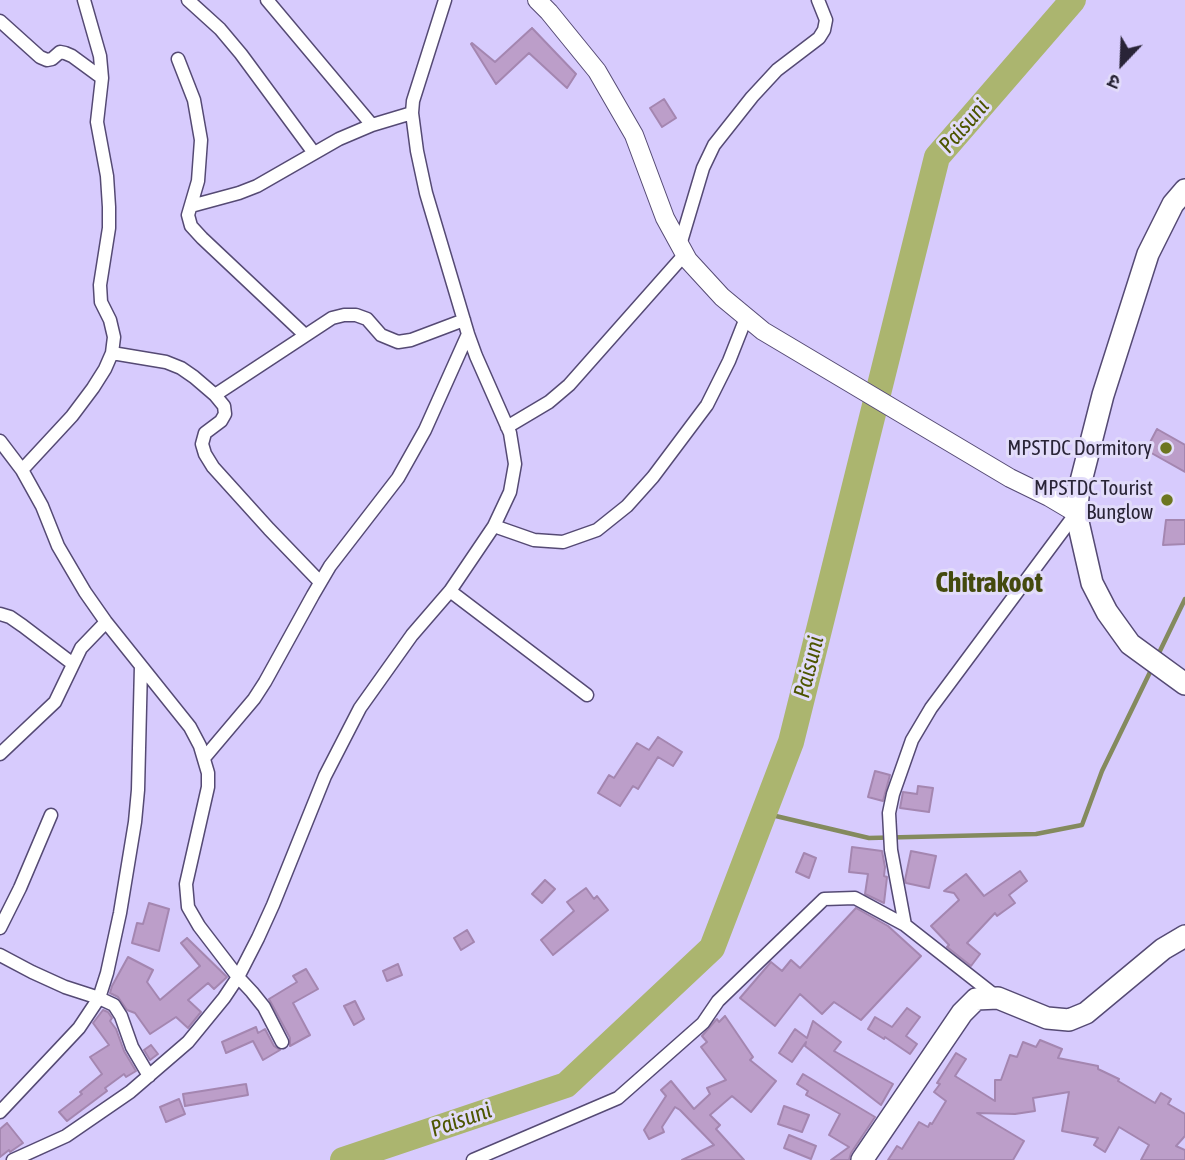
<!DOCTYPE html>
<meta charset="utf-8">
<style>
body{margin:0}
#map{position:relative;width:1185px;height:1160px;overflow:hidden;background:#d7cbfd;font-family:"Asap Condensed","Noto Sans Devanagari",sans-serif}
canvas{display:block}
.north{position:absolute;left:1087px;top:28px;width:70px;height:70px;-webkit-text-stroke:5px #e2dcfa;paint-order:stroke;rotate:203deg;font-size:19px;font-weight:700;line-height:28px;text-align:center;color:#292437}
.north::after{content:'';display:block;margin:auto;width:24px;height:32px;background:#292437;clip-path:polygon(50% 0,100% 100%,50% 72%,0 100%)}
</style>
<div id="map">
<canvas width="1185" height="1160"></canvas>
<div class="north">उ</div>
</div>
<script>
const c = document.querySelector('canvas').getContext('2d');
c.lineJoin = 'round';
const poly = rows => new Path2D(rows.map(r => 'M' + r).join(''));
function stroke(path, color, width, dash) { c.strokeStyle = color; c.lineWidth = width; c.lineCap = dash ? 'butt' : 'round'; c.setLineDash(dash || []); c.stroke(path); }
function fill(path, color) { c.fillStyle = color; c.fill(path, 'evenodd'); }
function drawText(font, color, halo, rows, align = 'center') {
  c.font = font + ' "Asap Condensed",sans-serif'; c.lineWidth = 6; c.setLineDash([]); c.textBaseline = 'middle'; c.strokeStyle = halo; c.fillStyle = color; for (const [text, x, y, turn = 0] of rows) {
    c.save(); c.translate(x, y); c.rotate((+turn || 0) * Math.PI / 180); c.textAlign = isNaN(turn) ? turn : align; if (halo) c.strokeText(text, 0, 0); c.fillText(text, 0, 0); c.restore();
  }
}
stroke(poly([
 [1158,655,1185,599],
 [763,813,869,838,1036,834,1082,825,1102,771,1153,666]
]), '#848a5e', 4.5);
stroke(poly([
 [343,1160,566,1085,712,948,791,742,937,157,1073,0]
]), '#abb56f', 26);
const building = poly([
 [532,28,576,74,567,88,529,53,496,84,471,44,472,43,495,62,532,28],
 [664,99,676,118,662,127,650,108,664,99],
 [1157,429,1185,445,1185,472,1146,450,1157,429],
 [1166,520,1185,520,1185,544,1163,545,1166,520],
 [658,737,682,752,673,766,658,757,638,789,633,786,620,806,598,793,609,775,614,778,637,743,649,750,658,737],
 [875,771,890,775,883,801,868,797,875,771],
 [918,786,933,788,929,812,900,808,903,792,917,794,918,786],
 [852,847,882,851,885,867,884,876,887,877,884,903,865,894,868,874,849,872,852,847],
 [911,851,936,856,929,888,906,883,905,880,911,851],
 [804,853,816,858,809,878,796,872,804,853],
 [1020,871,1027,881,1009,895,1015,903,997,916,995,913,967,943,980,954,971,966,947,947,949,945,931,926,959,900,954,893,944,891,966,874,984,896,1020,871],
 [545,880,555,889,542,903,532,894,545,880],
 [586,888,594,899,597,896,608,910,553,955,541,940,574,911,567,902,586,888],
 [149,903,169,909,159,951,132,943,137,923,143,924,149,903],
 [856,908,888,926,921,956,861,1020,834,1002,822,1014,800,994,775,1026,740,998,771,962,782,971,791,960,800,968,856,908],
 [467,930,474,942,461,950,454,938,467,930],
 [187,938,227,977,214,989,208,983,188,1000,201,1012,188,1028,176,1017,150,1034,135,1013,127,1010,118,997,110,993,112,986,128,957,153,970,147,982,160,1000,200,966,181,943,187,938],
 [398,964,402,975,387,981,383,971,398,964],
 [306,969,318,989,293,1003,310,1035,290,1046,290,1038,269,999,297,982,293,976,306,969],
 [355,1001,364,1019,354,1025,344,1006,355,1001],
 [907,1008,920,1017,906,1036,917,1044,910,1054,885,1037,884,1039,868,1029,875,1017,892,1027,907,1008],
 [103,1010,108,1012,112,1018,110,1021,116,1029,124,1051,136,1071,126,1077,124,1074,105,1088,107,1091,67,1121,59,1112,82,1094,80,1092,102,1074,90,1057,109,1045,93,1023,103,1010],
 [725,1016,753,1057,750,1060,776,1081,751,1112,732,1096,710,1115,720,1125,716,1129,744,1160,682,1160,714,1145,680,1110,675,1107,662,1127,664,1132,649,1139,644,1130,666,1096,661,1090,671,1081,694,1109,710,1094,707,1088,726,1080,701,1047,707,1042,702,1036,715,1021,717,1019,719,1022,725,1016],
 [813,1021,841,1042,834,1051,893,1084,881,1105,805,1046,806,1042,792,1062,779,1053,795,1029,807,1038,813,1021],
 [256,1027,258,1033,265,1029,274,1046,280,1050,263,1060,253,1041,226,1053,222,1042,256,1027],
 [1040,1040,1062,1049,1058,1058,1098,1066,1098,1069,1119,1079,1118,1081,1155,1103,1161,1093,1171,1099,1168,1104,1185,1114,1185,1136,1176,1146,1185,1150,1185,1160,1141,1160,1149,1145,1119,1127,1105,1152,1094,1145,1098,1138,1062,1131,1069,1092,1033,1098,1035,1111,1015,1114,977,1113,1024,1141,1013,1160,888,1160,897,1146,902,1149,919,1122,928,1127,930,1123,932,1124,946,1101,934,1092,940,1084,937,1083,956,1053,966,1059,955,1076,995,1101,995,1080,1001,1080,1010,1055,1017,1057,1023,1042,1036,1047,1040,1040],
 [151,1045,158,1054,150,1060,144,1050,151,1045],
 [803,1074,875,1117,851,1153,849,1160,831,1160,849,1147,829,1135,840,1114,806,1095,808,1091,797,1084,803,1074],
 [246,1084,248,1095,185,1106,183,1094,246,1084],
 [179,1099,185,1114,166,1122,160,1107,179,1099],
 [784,1106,809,1115,802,1132,778,1124,784,1106],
 [7,1123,23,1143,10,1152,9,1150,0,1157,0,1129,7,1123],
 [789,1135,816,1146,811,1159,784,1148,789,1135]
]);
fill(building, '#bc9ec9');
stroke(building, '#a486b0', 2);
const street = poly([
 [188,0,220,29,241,54,314,153],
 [267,0,372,125],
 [0,21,40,57,47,60,52,59,60,52,65,53,72,56,102,78],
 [178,59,194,100,201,140,198,181,188,215,191,226,202,238,305,335],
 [191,206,239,193,257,186,339,139,372,125,412,113],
 [680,245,703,168,714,145,752,97,777,70,819,38,824,30,826,20,818,0],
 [112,353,166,362,181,368,194,377,215,395,224,406,225,414,221,421,205,433,202,444,205,454,213,467,269,529,320,582],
 [215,395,332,318,344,315,356,315,367,319,381,335,398,342,411,340,464,320],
 [507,427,549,402,569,385,685,254],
 [0,441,22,470,42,506,58,546,85,592,106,622,190,727,200,746,208,773,208,787,186,884,188,907,199,926,238,977,252,992,264,1007,282,1042],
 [22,470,72,416,93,388,105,369,112,353,114,337,110,320,101,302,100,285,109,228,109,207,107,176,97,122,102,78,100,56,84,0],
 [494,526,534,540,563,542,597,530,627,506,653,477,707,405,729,361,746,318],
 [450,591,587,695],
 [0,614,10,617,23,626,73,664],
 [0,754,55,702,81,648,106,622],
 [205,757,254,699,265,682,313,595,330,566,398,478,425,430,468,334],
 [905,925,891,850,889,813,893,794,912,740,931,708,1076,513],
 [0,928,20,888,51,815],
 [0,955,32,972,65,987,99,998,114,1005,121,1016,132,1047,149,1076],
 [0,1112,79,1028,99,998,107,973,120,913,135,822,138,790,141,666],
 [13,1160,66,1136,130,1092,188,1042,224,998,238,977,258,938,273,905,325,776,360,708,412,635,450,591,494,526,510,492,515,464,510,433,476,356,468,334,426,193,417,151,412,113,413,101,445,0],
 [473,1160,618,1098,703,1023,718,1001,824,899,855,898,905,925,998,998]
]);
const secondary = poly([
 [537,0,549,12,597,71,634,135,665,218,688,260,722,297,763,331,1010,478,1049,497,1076,513]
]);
const highway = poly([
 [1185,190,1173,204,1148,254,1103,395,1079,489,1076,513,1092,583,1107,612,1130,644,1185,684],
 [862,1160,962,1013,976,999,998,998,1047,1018,1069,1020,1086,1013,1163,949,1185,936]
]);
stroke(street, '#554a74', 15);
stroke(secondary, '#554a74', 20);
stroke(highway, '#554a74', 24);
stroke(street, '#fff', 12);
stroke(secondary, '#fff', 18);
stroke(highway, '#fff', 21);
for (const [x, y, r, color] of [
 [1166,448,7,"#6c7620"],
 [1167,500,7,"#6c7620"]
]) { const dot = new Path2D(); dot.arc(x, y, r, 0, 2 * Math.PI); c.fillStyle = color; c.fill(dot); stroke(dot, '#e2dcfa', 2.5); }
drawText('21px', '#292437', '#e2dcfa', [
 ["MPSTDC Dormitory",1152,448],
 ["MPSTDC Tourist",1153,488],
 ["Bunglow",1153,512]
], 'right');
drawText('italic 23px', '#4d5500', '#e2dcfa', [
 ["Paisuni",964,126,-49],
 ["Paisuni",809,667,-76],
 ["Paisuni",461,1120,-19]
]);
drawText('bold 28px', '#444a0e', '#e2dcfa', [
 ["Chitrakoot",989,583]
]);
</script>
